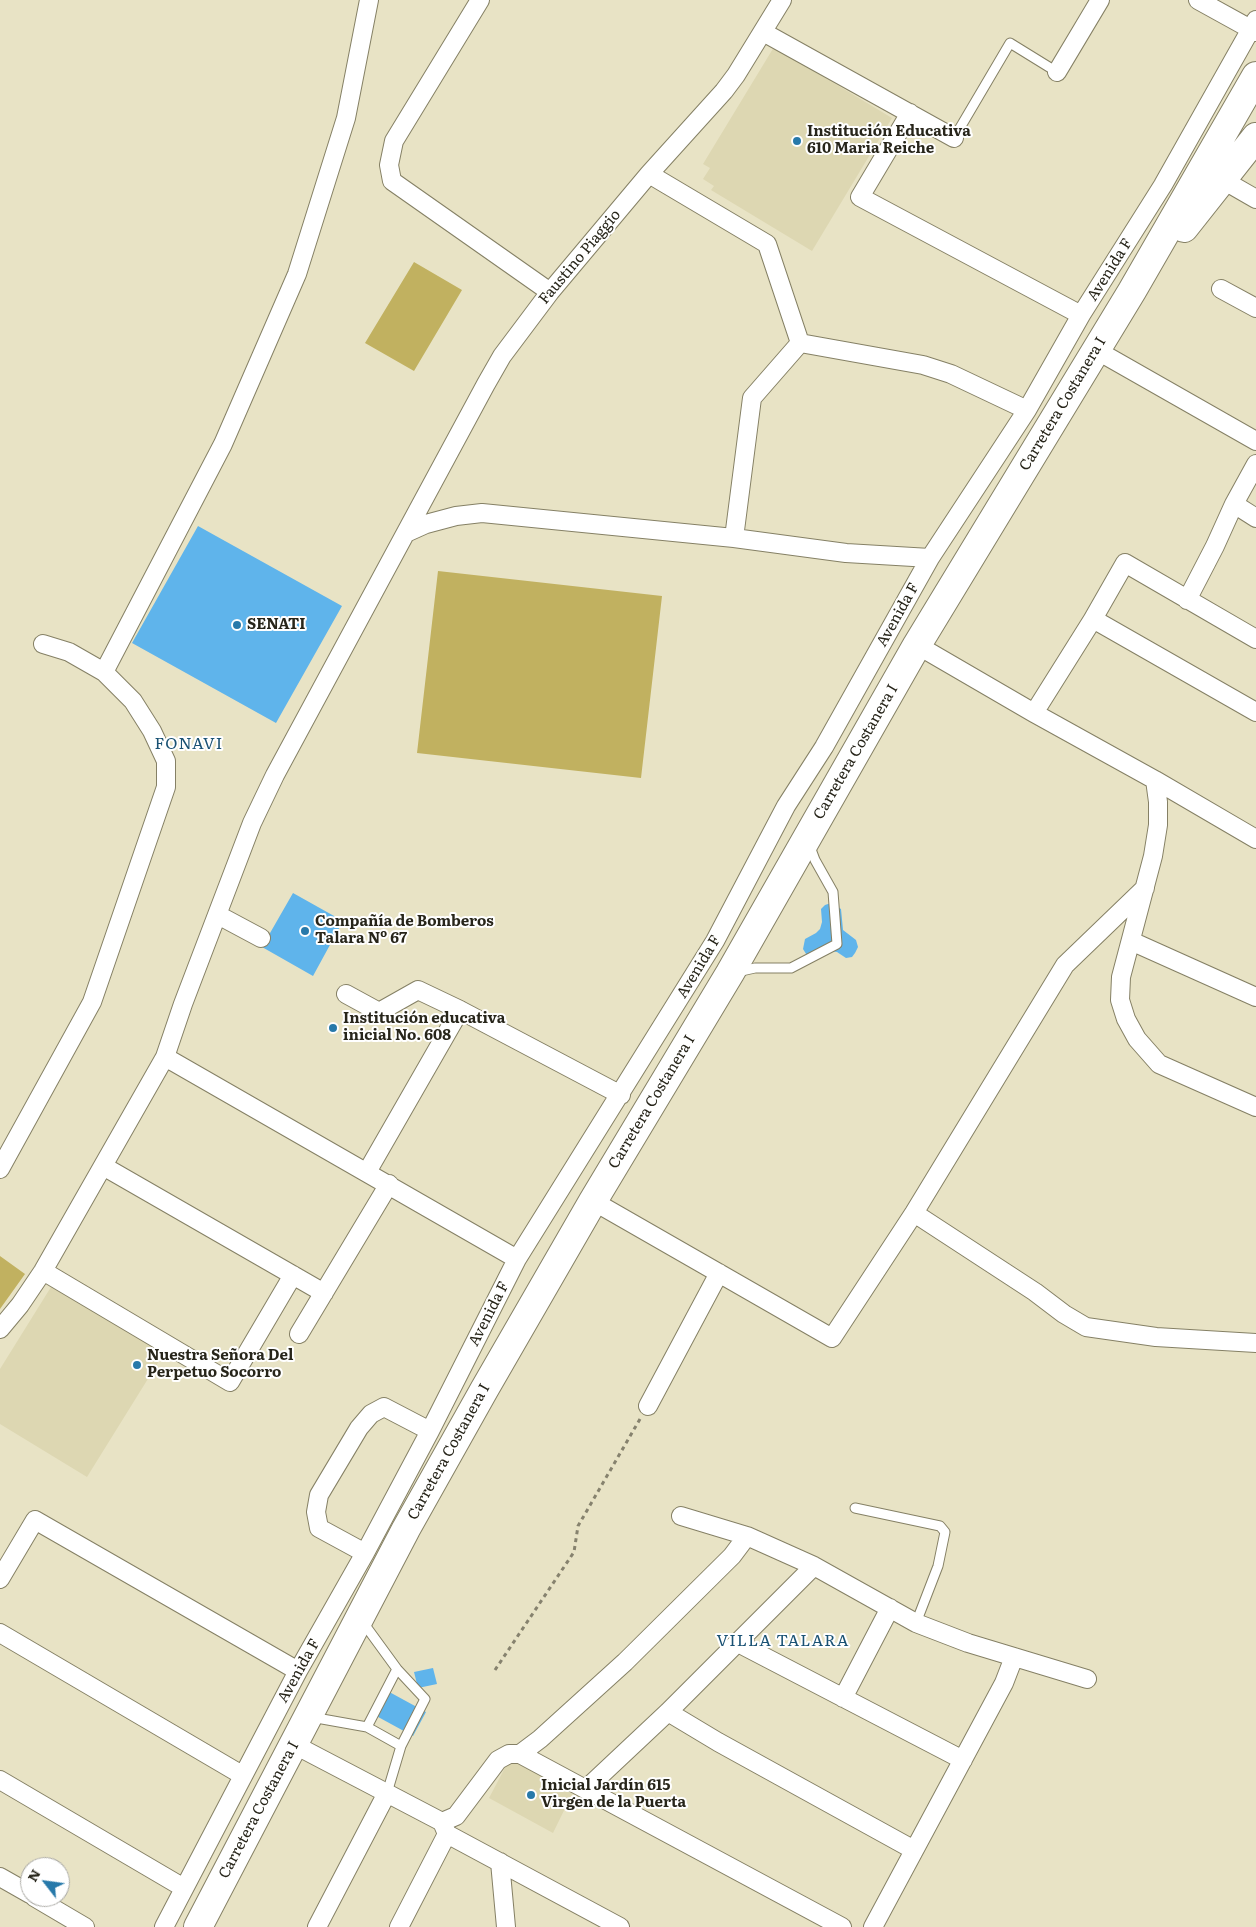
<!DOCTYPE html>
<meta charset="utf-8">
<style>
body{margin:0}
#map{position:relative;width:1256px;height:1927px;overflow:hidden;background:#e8e3c5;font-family:Literata,serif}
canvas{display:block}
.north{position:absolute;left:20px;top:1857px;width:50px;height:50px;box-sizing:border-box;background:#fff;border:1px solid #a9a8a3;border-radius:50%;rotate:300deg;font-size:14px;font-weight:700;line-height:20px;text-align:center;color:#27251a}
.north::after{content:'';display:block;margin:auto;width:18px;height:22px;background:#2779aa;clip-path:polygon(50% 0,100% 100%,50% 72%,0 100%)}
</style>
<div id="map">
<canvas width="1256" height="1927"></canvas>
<div class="north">N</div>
</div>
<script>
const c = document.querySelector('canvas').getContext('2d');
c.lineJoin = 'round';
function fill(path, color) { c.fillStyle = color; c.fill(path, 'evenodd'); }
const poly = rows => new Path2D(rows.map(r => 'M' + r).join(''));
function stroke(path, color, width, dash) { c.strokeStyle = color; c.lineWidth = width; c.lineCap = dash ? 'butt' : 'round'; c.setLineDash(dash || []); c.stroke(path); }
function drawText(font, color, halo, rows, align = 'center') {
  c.font = font + ' Literata,serif'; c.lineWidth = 4; c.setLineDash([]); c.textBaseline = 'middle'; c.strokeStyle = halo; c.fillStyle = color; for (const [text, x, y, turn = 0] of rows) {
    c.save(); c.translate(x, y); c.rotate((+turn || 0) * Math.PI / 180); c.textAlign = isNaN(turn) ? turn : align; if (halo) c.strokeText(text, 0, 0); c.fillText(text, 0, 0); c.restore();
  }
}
fill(poly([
 [774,47,892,118,812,251,711,190,714,186,703,179,710,168,703,164],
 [51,1287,164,1353,87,1477,0,1424,0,1369],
 [520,1762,573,1792,553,1833,489,1798,507,1764]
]), '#ddd7b2');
fill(poly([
 [414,262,462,290,414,371,365,343],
 [438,571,662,596,641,778,417,753],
 [0,1256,25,1274,0,1309]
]), '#c1b160');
fill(poly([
 [198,526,342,606,276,723,132,643],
 [293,893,343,921,313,976,262,947],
 [831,903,841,909,843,930,856,940,858,947,855,953,852,957,846,958,837,952,830,951,808,957,803,949,805,939,816,933,820,929,822,922,821,909,825,905],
 [433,1668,437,1684,418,1688,414,1672],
 [382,1688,426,1712,413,1736,369,1712]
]), '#5fb4eb');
const lane = poly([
 [954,138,1010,43,1057,72],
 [737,972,755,968,791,968,837,944,833,892,815,860,809,844],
 [855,1508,940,1526,945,1532,938,1566,916,1623],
 [397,1669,425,1699,401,1746],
 [311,1717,367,1727,397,1669,362,1621],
 [367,1727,401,1746,387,1793]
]);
const street = poly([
 [480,0,394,141,389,165,392,181,550,292],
 [1198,0,1256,32],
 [763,32,954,138],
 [1057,72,1100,0],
 [910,113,860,197,1081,315],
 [649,174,767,244,800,343,752,398,734,538],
 [1223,180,1256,199],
 [1221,289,1256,308],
 [800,343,923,365,951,374,1027,410],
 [1096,350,1256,441],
 [1234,504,1256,518],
 [406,533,426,524,456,516,482,513,734,538,846,553,930,558],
 [1187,600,1215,546,1234,504,1256,464],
 [1093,619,1256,712],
 [917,645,1034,713,1155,780,1256,839],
 [104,672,223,444,297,274,346,118,369,0],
 [1034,713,1093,619,1125,563,1256,639],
 [1155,780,1158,802,1158,825,1153,856,1121,977,1120,1000,1126,1019,1137,1039,1159,1064,1256,1107],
 [218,915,261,938],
 [1131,941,1256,997],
 [346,994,379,1012,418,990,460,1010,621,1095],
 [165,1057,517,1259],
 [103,1166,324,1293],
 [0,1169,92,1002,166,787,166,761,152,731,133,701,104,672,69,652,43,644],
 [367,1172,460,1010],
 [593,1201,832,1338,914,1213,1065,965,1145,888],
 [914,1213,1035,1292,1064,1314,1086,1327,1156,1337,1256,1343],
 [43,1271,230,1382,293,1275],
 [0,1329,20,1305,43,1271,165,1057,183,1004,252,823,275,775,486,384,502,356,550,292,649,174,724,91,736,75,782,0],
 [299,1334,389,1184],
 [648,1406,719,1273],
 [681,1516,747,1536,814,1566,916,1623,968,1643,1087,1679],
 [365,1553,319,1528,316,1512,319,1495,359,1428,371,1414,384,1407,430,1431],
 [0,1579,35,1520,298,1671],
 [0,1633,242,1775],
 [738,1643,963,1760],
 [843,1698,890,1608],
 [668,1712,718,1742,914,1850],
 [293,1744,442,1822,447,1834,620,1927],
 [520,1754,540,1739,625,1662,732,1556,747,1536],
 [0,1780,184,1888],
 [586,1789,668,1712,814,1566],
 [442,1822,456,1816,498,1760,509,1754,520,1754,842,1927],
 [500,1862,506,1927],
 [0,1877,30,1894],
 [34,1897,85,1927],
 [164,1927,298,1671,365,1553,430,1431,517,1259,715,941,786,806,824,747,930,558,1027,410,1081,315,1163,185,1256,20],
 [317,1927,387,1793],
 [399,1927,447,1834],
 [873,1927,1004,1683,1014,1657]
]);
const primary = poly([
 [1184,228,1256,137],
 [198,1927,406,1529,484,1390,593,1201,730,973,917,645,1132,291,1256,76]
]);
stroke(lane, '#858065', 11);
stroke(street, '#858065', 20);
stroke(primary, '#858065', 30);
stroke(poly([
 [495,1670,574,1552,578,1526,640,1419]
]), '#86826e', 3, [4, 4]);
stroke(lane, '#fff', 9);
stroke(street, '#fff', 18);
stroke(primary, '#fff', 28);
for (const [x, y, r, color] of [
 [797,141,5,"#2779aa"],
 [237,625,5,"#2779aa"],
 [305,931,5,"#2779aa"],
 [333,1028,5,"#2779aa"],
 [137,1365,5,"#2779aa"],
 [531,1795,5,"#2779aa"]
]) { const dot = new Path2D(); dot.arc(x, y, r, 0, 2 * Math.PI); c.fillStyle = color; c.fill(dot); stroke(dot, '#fff', 2); }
drawText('bold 15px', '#27251a', '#fff', [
 ["Institución Educativa",807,132],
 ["610 Maria Reiche",807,149],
 ["SENATI",247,625],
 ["Compañía de Bomberos",315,922],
 ["Talara Nº 67",315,939],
 ["Institución educativa",343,1019],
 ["inicial No. 608",343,1036],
 ["Nuestra Señora Del",147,1356],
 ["Perpetuo Socorro",147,1373],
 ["Inicial Jardín 615",541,1786],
 ["Virgen de la Puerta",541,1803]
], 'left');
drawText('15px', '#27251a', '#fff', [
 ["Faustino Piaggio",580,257,-50],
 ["Avenida F",1110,270,-58],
 ["Carretera Costanera I",1063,404,-59],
 ["Avenida F",898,615,-61],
 ["Carretera Costanera I",856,752,-60],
 ["Avenida F",699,967,-59],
 ["Carretera Costanera I",652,1102,-59],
 ["Avenida F",489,1314,-63],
 ["Carretera Costanera I",449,1452,-61],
 ["Avenida F",299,1671,-61],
 ["Carretera Costanera I",259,1810,-62]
]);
c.letterSpacing = '1px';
drawText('16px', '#195173', '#fff', [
 ["FONAVI",189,744],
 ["VILLA TALARA",783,1641]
]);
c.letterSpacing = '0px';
</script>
